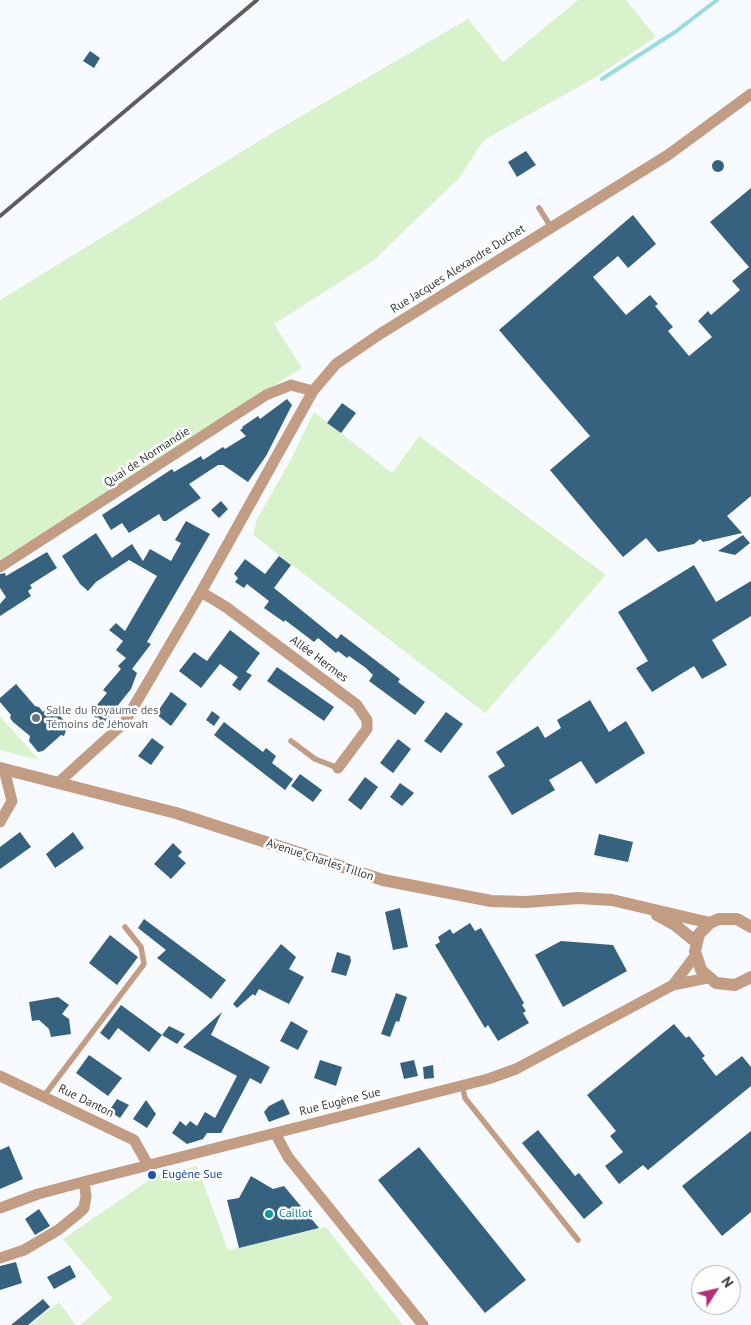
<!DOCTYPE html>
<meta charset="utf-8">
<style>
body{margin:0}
#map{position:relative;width:751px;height:1325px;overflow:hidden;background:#f7fbff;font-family:"PT Sans",sans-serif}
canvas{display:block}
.north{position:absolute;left:691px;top:1265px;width:50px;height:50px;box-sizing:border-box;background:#fff;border:1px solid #afb0b0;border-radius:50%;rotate:55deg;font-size:14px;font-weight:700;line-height:20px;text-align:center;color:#37393a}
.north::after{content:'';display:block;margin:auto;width:18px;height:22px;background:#b2307a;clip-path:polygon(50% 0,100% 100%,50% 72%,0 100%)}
</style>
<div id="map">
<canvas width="751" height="1325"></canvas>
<div class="north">N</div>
</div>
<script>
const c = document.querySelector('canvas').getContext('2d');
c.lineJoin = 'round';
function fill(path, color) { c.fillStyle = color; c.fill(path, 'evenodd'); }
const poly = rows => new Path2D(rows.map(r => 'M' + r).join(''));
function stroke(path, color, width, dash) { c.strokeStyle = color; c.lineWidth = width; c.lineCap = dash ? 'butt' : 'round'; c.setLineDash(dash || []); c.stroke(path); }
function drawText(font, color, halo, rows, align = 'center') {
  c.font = font + ' "PT Sans",sans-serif'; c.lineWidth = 5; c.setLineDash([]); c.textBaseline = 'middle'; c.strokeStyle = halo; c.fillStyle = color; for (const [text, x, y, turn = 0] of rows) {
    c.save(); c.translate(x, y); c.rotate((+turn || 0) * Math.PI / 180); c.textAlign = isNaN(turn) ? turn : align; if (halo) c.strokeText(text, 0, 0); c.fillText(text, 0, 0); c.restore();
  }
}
fill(poly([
 [578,0,626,0,656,37,596,77,484,140,459,178,373,261,274,324,302,368,0,560,0,300,272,133,468,19,503,62],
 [314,412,392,473,419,436,606,575,485,713,253,535,257,519,291,459],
 [0,716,39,760,0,750],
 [197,1166,228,1250,326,1227,403,1325,80,1325,112,1298,63,1239,155,1176],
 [59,1302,76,1325,30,1325]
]), '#d8f3cb');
stroke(poly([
 [602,79,675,32,717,0]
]), '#98dcdf', 4);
fill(poly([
 [90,51,100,58,94,68,83,61],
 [526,151,536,165,517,177,508,162],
 '712 166a6 6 0 1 1 12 0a6 6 0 1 1-12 0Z',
 [751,188,751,496,727,516,742,533,703,542,700,539,694,544,658,552,646,538,623,557,550,470,590,436,499,330,633,215,656,244,628,268,618,256,593,277,626,315,650,295,658,304,655,306,673,327,668,331,689,356,712,337,698,321,708,311,711,315,740,290,732,281,749,267,710,222],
 [287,399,292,405,266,456,248,482,223,465,218,465,189,484,201,498,166,521,163,521,159,514,129,533,122,523,111,530,102,515,172,469,174,472,201,456,203,460,223,447,225,449,246,436,240,430,243,428,242,427,258,416,260,419],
 [342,403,356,413,341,433,327,423],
 [221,501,228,509,219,518,211,510],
 [186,521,210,534,147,642,151,644,132,669,137,673,131,689,103,724,90,713,107,693,103,690,121,669,118,666,126,658,116,650,123,641,109,630,116,623,125,631,157,576,129,560,96,582,88,591,80,584,62,556,96,533,112,558,132,544,143,561,150,549,171,561,181,543,175,540],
 [743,535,750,543,735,555,718,551],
 [47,552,57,568,30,585,32,588,28,591,31,596,0,616,0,604,6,597,0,588,0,574,5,573,6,576],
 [279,556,291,565,274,588,337,639,341,634,400,679,398,682,425,702,415,715,369,681,373,675,366,668,349,656,347,658,338,651,336,653,318,638,314,642,285,620,284,622,264,608,269,601,247,584,244,588,235,582,238,578,234,574,245,559,265,574],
 [694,565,716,602,751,581,751,616,712,640,727,665,702,679,694,666,652,692,636,668,648,661,618,612],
 [230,630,260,653,246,672,252,675,240,691,232,685,238,677,220,664,201,688,179,671,194,652,207,661],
 [277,667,334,707,324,721,267,681],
 [16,684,35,706,39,707,43,712,49,707,53,708,68,725,64,736,61,735,43,751,38,752,29,741,30,736,13,722,10,718,11,715,0,702,0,698],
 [171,692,187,704,171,726,156,714],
 [590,700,609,732,626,721,645,753,596,784,581,761,549,780,555,790,512,815,488,776,505,766,496,752,538,726,545,738,561,728,557,720],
 [212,711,220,717,214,726,206,720],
 [446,712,463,724,441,753,424,741],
 [224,722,263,752,266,748,276,756,272,763,293,779,285,790,214,735],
 [152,738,164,747,151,765,138,756],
 [398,739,411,749,393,773,380,763],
 [300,774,322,790,313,802,291,786],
 [365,777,378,787,361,810,348,800],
 [400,783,414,793,402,806,390,797],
 [20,832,31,847,0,869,0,847],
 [73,832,84,848,55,868,46,854],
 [599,834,633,842,628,862,594,855],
 [173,843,182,852,178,856,186,863,171,879,154,864],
 [400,908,408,947,393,950,385,912],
 [144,919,226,980,211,999,157,958,166,950,138,928],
 [470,923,475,931,481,928,524,1003,522,1005,526,1011,523,1013,529,1023,498,1041,488,1025,485,1028,435,945,440,942,438,937,450,929,453,934],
 [110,935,138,957,117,985,89,963],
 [561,941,613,945,627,971,563,1007,535,955],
 [281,944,296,957,289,969,304,977,289,1004,259,989,255,996,253,994,237,1008,233,1004],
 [337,952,350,956,351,961,346,976,331,972],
 [396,993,407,997,399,1022,396,1021,390,1037,381,1034],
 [58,997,69,1005,62,1014,69,1019,71,1034,51,1037,49,1029,39,1020,32,1021,29,1002],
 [121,1005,162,1035,149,1052,118,1028,109,1040,100,1033],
 [222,1012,211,1035,270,1067,261,1084,250,1078,221,1133,207,1133,203,1139,187,1144,172,1133,180,1121,186,1126,190,1121,197,1126,205,1112,215,1118,237,1076,183,1047],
 [291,1021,308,1031,298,1050,280,1041],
 [674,1024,686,1038,689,1036,705,1056,702,1058,716,1076,742,1056,751,1067,751,1086,648,1170,643,1165,619,1184,605,1166,623,1152,610,1136,616,1131,587,1095],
 [169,1026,185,1034,177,1044,162,1035],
 [89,1055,122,1078,108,1096,76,1073],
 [320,1060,342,1067,336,1086,314,1078],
 [414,1060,418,1076,404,1079,400,1063],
 [433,1065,434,1078,424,1079,423,1067],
 [117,1099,129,1105,120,1118,109,1111],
 [283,1099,290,1114,269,1122,264,1112,269,1106],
 [146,1100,156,1114,147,1128,133,1119],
 [538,1130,575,1176,579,1173,603,1203,584,1219,522,1143],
 [751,1131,751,1212,722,1236,682,1186],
 [9,1146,23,1179,0,1189,0,1150],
 [419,1147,526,1280,485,1313,378,1180],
 [251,1176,273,1189,284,1186,319,1228,239,1248,227,1200,239,1198],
 [39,1209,50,1226,35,1235,25,1219],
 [16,1262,22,1283,0,1290,0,1266],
 [70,1265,76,1277,54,1289,47,1277],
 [43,1299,50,1307,28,1325,11,1325]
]), '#366280');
stroke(poly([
 [539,208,551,227],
 [291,741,315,759,338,768],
 [462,1085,465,1098,578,1240],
 [44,1096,144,964,141,947,125,927]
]), '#c39d83', 5.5);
stroke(poly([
 [0,567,266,395,291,385,313,391],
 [201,592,226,607,357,705,367,720,367,729,338,768],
 [59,782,124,723,201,592,313,391,336,364,380,334,668,155,751,94],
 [0,822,12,801,4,769],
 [673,985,695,956],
 [0,1076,134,1140,148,1165],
 [275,1133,288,1157,423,1325],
 [0,1208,38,1194,98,1178,488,1079,516,1069,673,985,707,978],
 [0,1258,24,1250,58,1230,78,1214,84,1208,86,1196,84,1182]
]), '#c39d83', 11);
stroke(poly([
 [0,768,176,813,383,880,491,901,526,902,578,898,612,900,710,923],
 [657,915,675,925,696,942],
 [751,927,737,919,719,919,710,923,699,934,695,951,701,970,716,983,735,985,751,977]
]), '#c39d83', 12);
stroke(poly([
 [0,216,257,0]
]), '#5c5e60', 4);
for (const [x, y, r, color] of [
 [36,718,5,"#6b7280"],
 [152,1175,5,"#1a4fb4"],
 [269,1214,5,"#0f9aa8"]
]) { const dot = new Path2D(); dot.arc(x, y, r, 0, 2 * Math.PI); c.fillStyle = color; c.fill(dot); stroke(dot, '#fff', 2); }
drawText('12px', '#37393a', '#fff', [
 ["Rue Jacques Alexandre Duchet",458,269,-32],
 ["Quai de Normandie",147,457,-33],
 ["Allée Hermes",319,659,37],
 ["Avenue Charles Tillon",320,860,18],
 ["Rue Danton",86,1101,26],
 ["Rue Eugène Sue",340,1102,-14]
]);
drawText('12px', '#5b616d', '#fff', [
 ["Salle du Royaume des",46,711],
 ["Témoins de Jéhovah",46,725]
], 'left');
drawText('12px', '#164399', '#fff', [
 ["Eugène Sue",162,1175]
], 'left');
drawText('12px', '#0d838f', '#fff', [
 ["Caillot",279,1214]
], 'left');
</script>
